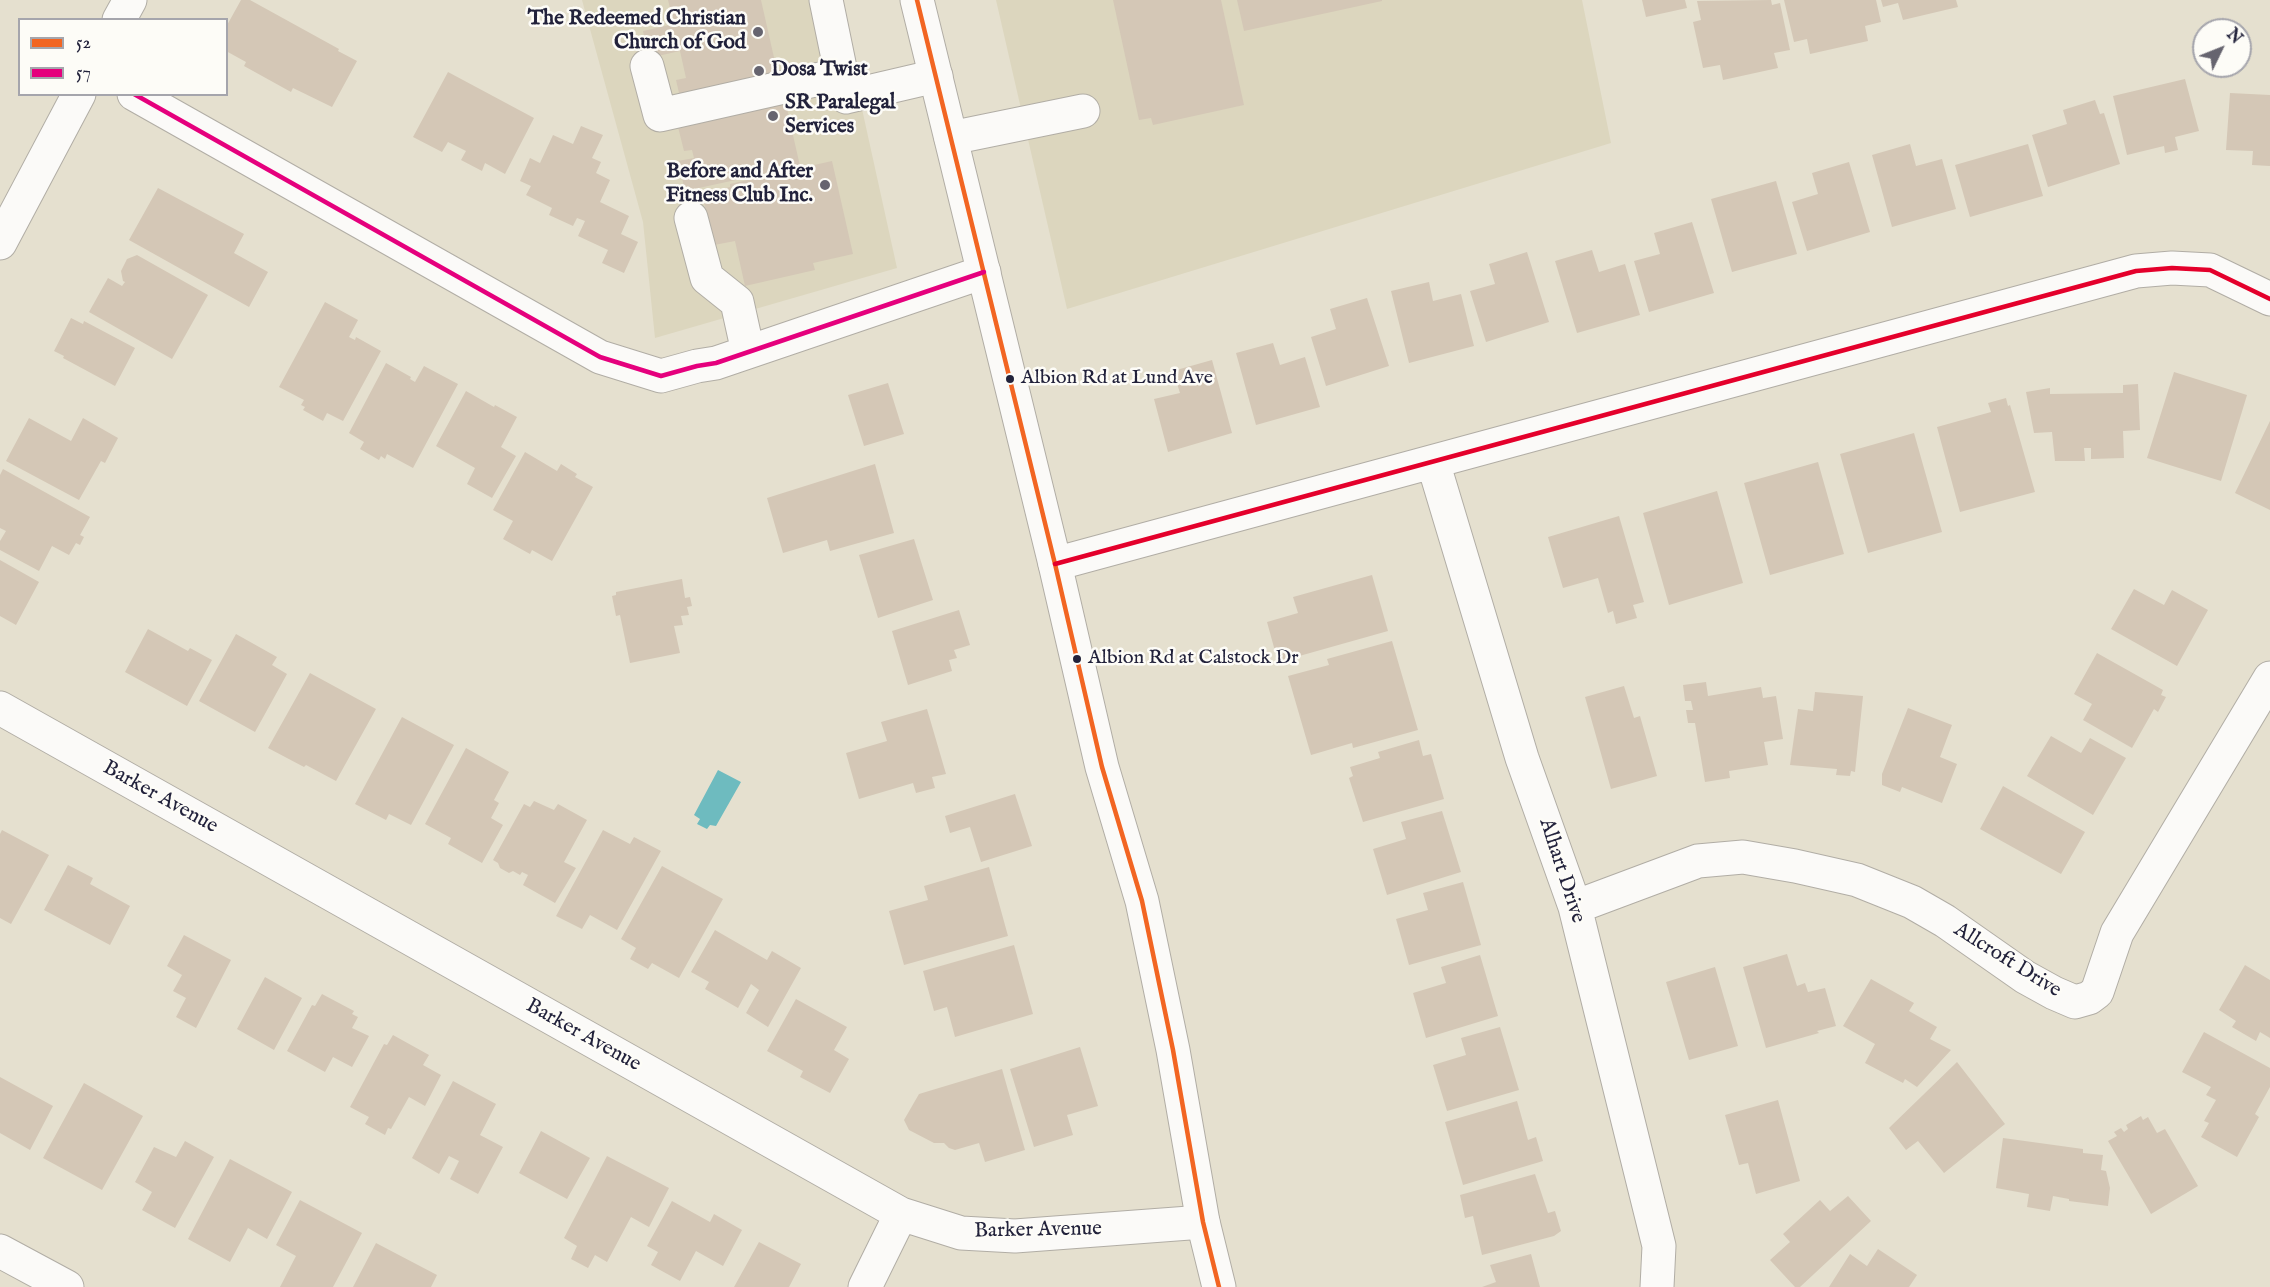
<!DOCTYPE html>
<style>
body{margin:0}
#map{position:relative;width:2270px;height:1287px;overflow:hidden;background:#e5e0cf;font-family:"IM FELL English",serif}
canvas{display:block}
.legend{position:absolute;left:18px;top:18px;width:210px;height:78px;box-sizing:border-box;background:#fdfcf7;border:2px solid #a5a5ac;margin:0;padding:8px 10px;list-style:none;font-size:18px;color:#22223b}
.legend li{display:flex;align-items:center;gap:12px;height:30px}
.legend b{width:30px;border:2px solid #a5a5ac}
.north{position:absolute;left:2192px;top:18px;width:60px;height:60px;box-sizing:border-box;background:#fdfcf7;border:2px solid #a5a5ac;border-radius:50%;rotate:47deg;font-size:16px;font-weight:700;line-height:24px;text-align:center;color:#22223b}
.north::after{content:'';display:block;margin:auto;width:21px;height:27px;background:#66646f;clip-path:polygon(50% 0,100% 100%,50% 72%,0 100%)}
</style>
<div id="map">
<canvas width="2270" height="1287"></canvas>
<ul class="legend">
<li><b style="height:8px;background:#f26522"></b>52</li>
<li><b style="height:8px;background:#e5007d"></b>57</li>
</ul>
<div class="north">N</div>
</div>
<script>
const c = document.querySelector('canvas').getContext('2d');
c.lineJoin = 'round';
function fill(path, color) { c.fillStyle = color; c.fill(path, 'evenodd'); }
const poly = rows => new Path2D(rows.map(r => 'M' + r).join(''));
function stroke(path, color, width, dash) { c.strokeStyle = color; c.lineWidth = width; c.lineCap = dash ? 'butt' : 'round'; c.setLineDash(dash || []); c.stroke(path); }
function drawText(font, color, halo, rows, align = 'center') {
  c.font = font + ' "IM FELL English",serif'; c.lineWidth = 5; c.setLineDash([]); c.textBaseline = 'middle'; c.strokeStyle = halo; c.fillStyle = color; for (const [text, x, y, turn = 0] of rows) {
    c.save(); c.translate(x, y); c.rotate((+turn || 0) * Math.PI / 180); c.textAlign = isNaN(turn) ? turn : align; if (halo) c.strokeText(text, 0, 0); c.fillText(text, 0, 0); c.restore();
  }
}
fill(poly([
 [582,0,838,0,897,268,655,338,643,222],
 [996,0,1582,0,1611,143,1067,309]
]), '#dcd6be');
fill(poly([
 [718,770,741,782,716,826,710,825,707,829,697,824,700,819,694,815]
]), '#6ebbbf');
fill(poly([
 [241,0,250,0,339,49,338,51,357,61,332,107,293,88,291,92,244,66,246,62,226,51,226,27],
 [668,0,761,0,780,84,682,106,676,80,686,78,680,51,649,58,643,31,674,24],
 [1113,0,1221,0,1244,105,1153,125,1151,118,1139,120],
 [1237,0,1382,0,1382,1,1244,31],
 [1642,0,1685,0,1687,8,1646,17],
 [1771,0,1772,5,1780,3,1790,50,1774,53,1778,68,1723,80,1720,65,1703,68,1693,22,1701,20,1697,1],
 [1784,0,1876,0,1881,22,1865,26,1868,41,1810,54,1807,39,1794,42],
 [1881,0,1956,0,1958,7,1903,20,1898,3,1883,7],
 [448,72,534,118,505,174,485,163,482,171,461,160,466,151,448,142,442,152,413,137],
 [2185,79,2199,131,2175,137,2178,150,2165,153,2164,146,2127,155,2113,96],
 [2230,93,2270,95,2270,166,2252,165,2253,151,2226,150],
 [785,100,800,166,685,191,678,161,694,158,692,150,684,151,678,127],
 [2095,100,2100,114,2104,113,2120,164,2048,187,2032,135,2067,124,2063,110],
 [581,126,603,135,592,158,601,162,596,173,610,180,600,202,629,216,621,234,638,242,624,273,602,263,608,250,578,236,585,221,577,218,573,226,549,215,552,208,526,195,531,186,520,181,530,158,540,163,553,135,573,144],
 [1910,144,1916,166,1942,159,1956,209,1892,227,1872,155],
 [2028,144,2043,196,1970,217,1955,165],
 [832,161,853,254,813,263,815,270,745,286,735,241,714,245,702,194,730,187,730,184],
 [1849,162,1870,232,1807,251,1792,202,1818,194,1812,173],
 [1776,181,1797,254,1732,272,1711,199],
 [158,188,244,234,234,253,268,272,249,307,129,240],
 [1692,222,1714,293,1649,312,1634,261,1660,254,1654,233],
 [1592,250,1599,272,1625,264,1640,315,1577,333,1555,261],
 [1527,252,1549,322,1486,342,1470,291,1495,284,1489,264],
 [137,255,208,295,172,359,89,312,108,278,122,286,125,282,123,281,121,271,127,259],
 [1429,282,1433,301,1461,294,1474,346,1409,363,1391,291],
 [1367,298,1389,366,1326,386,1311,337,1336,329,1330,309],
 [325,302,358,320,349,337,355,340,356,337,381,351,343,421,327,413,323,421,303,410,305,407,301,405,304,400,279,387],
 [71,318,83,324,84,321,135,348,115,386,63,358,64,356,54,351],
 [1273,343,1280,365,1305,357,1320,407,1256,425,1236,353],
 [1212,360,1232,433,1168,452,1154,399,1180,393,1173,371],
 [386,363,411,377,410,379,415,382,424,366,458,384,413,468,387,454,385,459,381,456,379,460,360,449,364,442,349,433],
 [2174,372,2247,395,2221,481,2147,458],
 [888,383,904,434,864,446,848,395],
 [2138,384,2140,430,2123,431,2124,458,2091,459,2091,448,2084,448,2085,461,2055,461,2052,432,2034,433,2026,392,2050,388,2050,394,2123,393,2123,385],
 [466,391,494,407,495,405,517,417,501,447,516,456,492,498,467,484,475,468,436,446],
 [2006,398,2008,406,2010,405,2035,492,1960,512,1937,427,1991,412,1988,403],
 [29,418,71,441,83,418,118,438,105,463,101,461,79,500,6,461],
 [2270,421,2270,510,2235,493],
 [1914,433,1942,532,1868,553,1840,454],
 [525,452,557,471,561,464,577,474,575,477,593,487,552,561,532,550,530,554,503,539,513,521,493,510],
 [1818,462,1844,554,1770,575,1744,483],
 [875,464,894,533,830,551,827,540,783,553,767,498],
 [3,469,90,517,80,535,84,537,80,545,76,543,69,555,52,546,39,571,0,550,0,541,6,531,0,528,0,475],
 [1717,491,1743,583,1669,605,1643,513],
 [1619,516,1644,602,1633,605,1637,618,1616,624,1613,611,1608,613,1598,578,1563,588,1548,537],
 [914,539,933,600,878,618,859,555],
 [0,560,39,582,16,625,0,616],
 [1372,575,1388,631,1278,662,1267,622,1298,613,1293,597],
 [682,579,685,598,690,597,692,606,687,607,689,615,681,616,683,625,674,626,680,653,630,663,620,615,616,616,612,596,616,595,616,592],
 [2134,589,2164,605,2172,590,2208,610,2177,666,2111,629],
 [959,610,970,645,954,650,957,658,949,660,952,671,908,685,892,631],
 [148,629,188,651,190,648,212,660,187,706,125,672],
 [236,634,277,657,272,665,287,674,255,732,199,701],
 [1392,641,1418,730,1353,748,1352,743,1311,755,1288,676,1329,665,1327,659],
 [2097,653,2163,690,2161,695,2166,697,2158,712,2154,709,2132,748,2083,720,2092,704,2074,694],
 [310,673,376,709,336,781,306,765,304,767,268,748],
 [1706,682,1708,696,1761,687,1763,698,1776,696,1783,739,1764,742,1768,765,1729,771,1730,778,1705,782,1695,723,1688,723,1686,710,1693,710,1691,701,1685,701,1683,685],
 [1624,686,1634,718,1640,716,1657,776,1611,789,1585,697],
 [1815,692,1863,696,1855,772,1851,771,1850,776,1836,775,1837,769,1790,765,1798,709,1813,711],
 [1908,708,1952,725,1940,757,1957,764,1942,803,1902,787,1900,792,1882,785,1882,774],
 [927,709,946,774,932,777,935,788,916,793,913,783,859,799,846,753,887,741,881,722],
 [402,717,454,745,411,825,389,814,386,820,355,804],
 [2051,736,2081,753,2090,738,2126,758,2093,815,2027,776],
 [1419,740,1423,756,1431,754,1444,799,1363,822,1349,778,1353,776,1350,767,1380,758,1378,752],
 [466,748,509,772,494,800,499,803,491,818,503,825,482,863,448,844,451,838,425,824],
 [2003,786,2085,832,2061,874,1980,829],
 [1015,794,1032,846,981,862,970,827,950,833,945,816],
 [534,801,554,810,558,804,587,820,564,862,576,868,555,903,523,885,528,875,522,872,520,875,513,871,509,873,500,868,498,863,493,860,524,804,530,807],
 [1442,811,1461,872,1387,895,1373,849,1406,839,1401,822],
 [2,830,49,855,11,924,0,918,0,834],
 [603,830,630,844,634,837,661,851,617,930,590,915,582,929,556,916],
 [68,865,93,878,90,884,130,906,110,945,44,910],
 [662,866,723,899,679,978,652,963,648,969,630,959,636,948,621,939],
 [989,867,1008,936,904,965,889,911,928,900,924,886],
 [1463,882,1481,945,1409,965,1396,919,1428,910,1423,893],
 [715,930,767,960,772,951,801,968,768,1027,746,1013,759,990,751,984,738,1008,705,989,709,982,691,972],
 [184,935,231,960,196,1028,176,1017,186,998,173,991,182,975,167,966],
 [1014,945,1033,1014,955,1037,947,1007,934,1011,923,971],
 [1787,954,1797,986,1805,983,1808,992,1825,988,1836,1026,1817,1031,1819,1033,1766,1048,1743,967],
 [1480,955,1498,1016,1426,1038,1413,993,1446,983,1441,967],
 [2245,965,2270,980,2270,1038,2260,1032,2256,1041,2232,1027,2236,1021,2219,1010],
 [1715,967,1738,1046,1689,1060,1666,982],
 [265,977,302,998,274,1050,237,1029],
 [1871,979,1914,1003,1909,1011,1937,1027,1930,1039,1951,1050,1917,1087,1905,1079,1903,1083,1865,1063,1875,1044,1843,1026],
 [322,994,354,1011,352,1014,358,1017,352,1028,369,1036,352,1067,333,1057,325,1072,287,1051,312,1005,315,1006],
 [796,999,847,1027,834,1050,849,1059,830,1093,800,1077,803,1071,767,1051],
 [1500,1027,1519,1090,1447,1111,1433,1065,1466,1055,1461,1038],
 [2204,1032,2270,1068,2270,1087,2255,1114,2259,1117,2237,1157,2201,1137,2209,1123,2204,1121,2216,1100,2206,1095,2211,1087,2182,1072],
 [393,1035,429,1055,423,1065,441,1075,425,1106,409,1097,391,1129,388,1128,385,1135,365,1124,369,1117,350,1107,384,1044,387,1045],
 [1080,1047,1098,1106,1067,1115,1073,1135,1034,1147,1010,1069],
 [1957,1062,2005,1124,1944,1173,1918,1141,1906,1150,1889,1128],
 [1002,1069,1025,1150,985,1162,979,1143,955,1150,949,1148,944,1143,934,1143,909,1130,904,1120,919,1094],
 [0,1077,53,1106,30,1150,0,1133],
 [453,1081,496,1104,480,1135,503,1147,478,1194,450,1179,459,1161,449,1156,439,1174,412,1158],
 [84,1083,143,1116,102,1190,43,1158],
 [1778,1100,1800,1181,1756,1194,1748,1163,1739,1165,1725,1115],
 [1517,1101,1528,1140,1536,1137,1543,1161,1463,1185,1445,1122],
 [2141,1116,2143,1120,2148,1117,2157,1133,2165,1129,2198,1186,2151,1214,2108,1141,2117,1136,2114,1132,2121,1128,2124,1132,2128,1129,2126,1125],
 [541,1131,590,1158,567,1199,519,1173],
 [2003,1138,2083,1149,2083,1153,2103,1155,2101,1170,2106,1171,2110,1188,2108,1206,2069,1201,2069,1199,2053,1196,2050,1211,2027,1207,2029,1194,1996,1188],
 [185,1141,214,1157,175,1228,142,1210,152,1192,135,1182,154,1147,176,1157],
 [607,1156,669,1188,649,1227,631,1217,607,1262,595,1255,588,1268,571,1259,577,1246,564,1238],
 [230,1159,292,1192,267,1239,248,1228,230,1262,188,1239],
 [1535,1174,1548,1213,1555,1211,1561,1231,1554,1236,1482,1255,1473,1216,1465,1218,1460,1195],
 [1848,1196,1871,1221,1800,1287,1795,1287,1770,1260,1790,1242,1783,1234,1820,1200,1830,1211],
 [300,1200,362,1233,333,1287,280,1287,296,1256,276,1245],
 [672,1201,710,1222,714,1214,742,1230,723,1266,696,1251,680,1281,651,1265,658,1252,647,1246],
 [759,1242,801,1264,789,1287,734,1287],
 [376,1243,437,1275,431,1287,353,1287],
 [1878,1249,1917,1275,1909,1287,1829,1287,1850,1254,1867,1266],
 [1531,1254,1540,1287,1482,1287,1496,1282,1490,1265]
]), '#d4c7b6');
const minor = poly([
 [826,0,846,97,936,76],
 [119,20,130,0],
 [647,66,660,115,842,74],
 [134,94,600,357,661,376,697,366,716,363,984,272],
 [951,138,1083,111],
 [691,218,707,278,737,302,748,352],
 [0,243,79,94],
 [1433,462,1522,758,1575,907,1659,1246,1657,1287],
 [1055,564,2136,271,2172,268,2210,270,2270,299],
 [0,708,901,1214,961,1233,1015,1236,1203,1222],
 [1575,907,1698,861,1743,857,1795,866,1857,880,1912,902,1945,921,2025,977,2054,993,2075,1002,2089,998,2097,992,2117,933,2270,678],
 [0,1251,67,1287],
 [865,1287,901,1214]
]);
const major = poly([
 [917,0,1055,564,1102,767,1142,901,1173,1050,1203,1222,1219,1287]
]);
stroke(minor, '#b1ada5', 35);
stroke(major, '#b1ada5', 35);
stroke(minor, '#fbfaf8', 33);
stroke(major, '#fbfaf8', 33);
stroke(poly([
 [917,0,1055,564,1102,767,1142,901,1173,1050,1203,1222,1219,1287]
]), '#f26522', 4.5);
stroke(poly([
 [134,94,600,357,661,376,697,366,716,363,984,272]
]), '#e5007d', 4.5);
stroke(poly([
 [1055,564,2136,271,2172,268,2210,270,2270,299]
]), '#e4002b', 4.5);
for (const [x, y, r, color] of [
 [758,32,6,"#66646f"],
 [759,71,6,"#66646f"],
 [773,116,6,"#66646f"],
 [825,185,6,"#66646f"],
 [1010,379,5,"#22223b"],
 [1077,659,5,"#22223b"]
]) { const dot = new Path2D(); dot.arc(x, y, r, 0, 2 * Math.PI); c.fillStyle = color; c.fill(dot); stroke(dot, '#fdfcf7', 2); }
drawText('20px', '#22223b', '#fdfcf7', [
 ["Albion Rd at Lund Ave",1021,379],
 ["Albion Rd at Calstock Dr",1088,659]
], 'left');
drawText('bold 21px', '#22223b', '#fdfcf7', [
 ["The Redeemed Christian",746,20],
 ["Church of God",746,44],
 ["Dosa Twist",771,71,"left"],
 ["SR Paralegal",785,104,"left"],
 ["Services",785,128,"left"],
 ["Before and After",813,173],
 ["Fitness Club Inc.",813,197]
], 'right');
drawText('21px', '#22223b', '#fdfcf7', [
 ["Barker Avenue",160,798,29],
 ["Alhart Drive",1561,871,72],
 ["Allcroft Drive",2007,961,32],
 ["Barker Avenue",583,1036,29],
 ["Barker Avenue",1038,1231,-1]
]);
</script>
